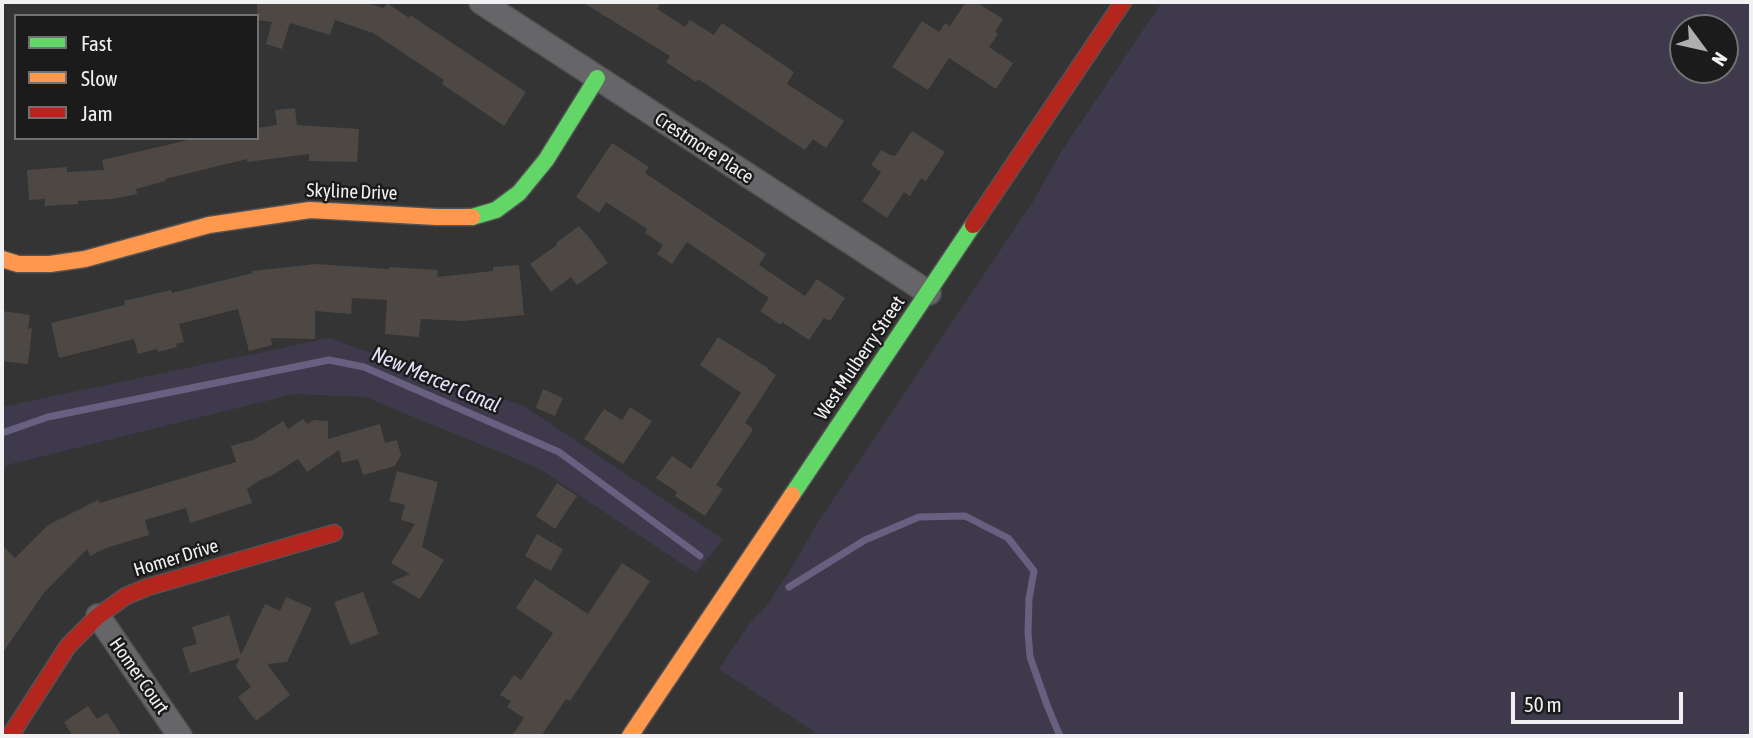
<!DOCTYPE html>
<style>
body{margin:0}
#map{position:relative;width:1753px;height:738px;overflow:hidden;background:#343435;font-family:"Asap Condensed",sans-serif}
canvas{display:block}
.frame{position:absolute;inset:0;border:4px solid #f1f1f3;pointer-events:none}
.legend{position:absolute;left:14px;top:14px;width:245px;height:126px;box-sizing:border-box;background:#1b1b1c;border:2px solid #717172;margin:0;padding:9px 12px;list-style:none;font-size:21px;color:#f1f1f3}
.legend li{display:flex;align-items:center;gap:14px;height:35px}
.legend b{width:35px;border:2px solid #717172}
.north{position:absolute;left:1669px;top:14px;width:70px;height:70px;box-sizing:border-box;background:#1b1b1c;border:2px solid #717172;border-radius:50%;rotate:123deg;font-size:19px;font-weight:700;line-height:28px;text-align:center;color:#f1f1f3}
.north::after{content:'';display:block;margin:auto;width:24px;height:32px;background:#afafb0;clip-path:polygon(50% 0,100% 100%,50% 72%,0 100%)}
.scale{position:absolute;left:1511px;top:692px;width:172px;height:32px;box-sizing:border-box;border:4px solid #f1f1f3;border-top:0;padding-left:9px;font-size:21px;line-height:24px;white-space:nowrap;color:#f1f1f3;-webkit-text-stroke:5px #1b1b1c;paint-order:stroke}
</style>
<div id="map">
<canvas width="1753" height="738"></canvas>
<div class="frame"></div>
<ul class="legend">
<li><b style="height:9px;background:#63d668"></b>Fast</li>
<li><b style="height:9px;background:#ff974d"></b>Slow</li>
<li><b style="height:9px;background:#b3261e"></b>Jam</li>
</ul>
<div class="north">N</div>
<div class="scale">50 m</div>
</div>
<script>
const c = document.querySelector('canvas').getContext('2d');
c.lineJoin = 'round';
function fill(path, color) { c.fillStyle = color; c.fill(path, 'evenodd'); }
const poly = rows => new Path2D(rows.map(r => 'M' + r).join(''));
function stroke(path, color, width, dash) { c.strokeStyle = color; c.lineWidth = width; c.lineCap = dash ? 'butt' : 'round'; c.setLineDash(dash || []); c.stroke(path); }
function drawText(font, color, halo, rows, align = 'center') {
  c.font = font + ' "Asap Condensed",sans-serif'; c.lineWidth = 5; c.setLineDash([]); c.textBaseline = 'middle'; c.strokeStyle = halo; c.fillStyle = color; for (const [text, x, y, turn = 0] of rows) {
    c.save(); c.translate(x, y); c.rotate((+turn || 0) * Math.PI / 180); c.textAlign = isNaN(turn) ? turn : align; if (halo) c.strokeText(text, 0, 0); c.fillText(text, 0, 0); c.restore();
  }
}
fill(poly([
 [1162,2,1751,2,1751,736,821,736,719,669,750,623,764,609,793,566,816,525,1034,200,1061,152],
 [1725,28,1725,70,1683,70,1683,28],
 [329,338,524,406,723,539,696,573,538,468,365,397,294,394,7,465,2,471,2,407]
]), '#3e3a4c');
stroke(poly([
 [2,433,48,417,329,360,364,367,559,452,700,556],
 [789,587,865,540,919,517,965,516,1008,538,1034,571,1029,599,1028,632,1030,657,1047,705,1060,736]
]), '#686080', 7);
fill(poly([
 [257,2,363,2,384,8,387,3,409,18,410,15,425,25,526,92,504,126,442,84,444,80,373,33,335,20,330,35,290,23,282,49,266,44,272,22,257,20],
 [582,2,661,2,657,9,685,27,690,20,714,35,722,23,794,72,787,84,844,121,826,148,813,139,805,150,698,79,696,82,666,62,670,56],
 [966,2,976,2,1003,19,995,32,998,34,989,47,1013,63,996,89,949,58,928,90,892,67,922,21,939,32,945,23,950,26],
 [295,108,297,125,359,129,357,162,309,161,309,154,247,162,247,159,165,179,165,181,136,189,137,194,112,199,78,201,78,204,45,206,45,199,29,200,27,170,67,167,67,172,104,170,102,160,197,138,257,138,257,128,277,125,275,110],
 [912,131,945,152,926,181,921,178,910,196,904,192,887,218,862,201,881,172,871,165,881,150,892,156,893,155,895,156],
 [612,143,649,167,645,173,766,254,759,265,805,296,817,279,845,298,830,321,824,318,809,340,782,322,781,325,760,311,769,298,687,242,672,264,657,254,663,245,645,233,647,229,606,202,599,213,576,197],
 [579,226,587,235,608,263,577,285,571,277,551,292,530,264,557,245,556,243],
 [316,264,389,269,389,267,438,270,437,277,493,271,493,267,519,265,524,315,462,321,421,319,419,337,385,334,387,300,352,298,351,314,315,311,315,339,271,338,272,345,249,351,238,309,179,324,184,342,176,344,177,347,158,352,157,349,138,354,134,339,59,358,51,323,125,305,124,301,171,290,172,293,253,273,252,271],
 [2,311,30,315,28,329,32,328,28,364,2,361],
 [718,337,768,368,767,369,776,375,745,423,752,428,751,429,753,430,716,485,723,489,705,516,675,496,677,492,656,478,672,456,691,469,741,393,700,365],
 [543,389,563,398,555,416,536,408],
 [630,407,652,421,623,464,584,439,604,409,622,420],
 [303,419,307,424,314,420,328,421,328,439,380,424,385,443,397,440,401,455,395,466,363,475,358,459,342,463,339,450,307,472,298,459,271,476,260,480,247,489,252,503,190,523,186,508,145,520,149,535,106,548,90,556,87,549,43,594,2,654,2,545,15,558,48,525,98,500,100,503,236,462,231,446,252,440,252,441,283,421,288,429],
 [397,471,438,482,422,547,444,560,420,599,391,582,410,574,391,563,415,524,401,520,405,505,389,501],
 [557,483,577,496,555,529,536,516],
 [537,534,563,549,551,571,525,556],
 [622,563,650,581,570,701,566,699,541,736,512,736,524,718,507,707,511,701,500,695,514,675,521,680,553,633,516,608,535,579,588,614],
 [363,592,379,634,350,645,334,602],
 [286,597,312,608,287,662,267,664,290,695,256,721,238,697,251,687,236,666,240,658,190,673,182,648,197,644,192,627,229,615,241,655,265,604,280,611],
 [88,706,97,719,107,713,122,736,71,736,72,735,64,722]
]), '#4d4843');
const street = poly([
 [481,2,929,293],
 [98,616,180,736]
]);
const fast = poly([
 [472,217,496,210,519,193,546,160,597,78],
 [792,495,973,225]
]);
const slow = poly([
 [2,259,18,264,50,264,85,259,209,225,310,210,436,217,472,217],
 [630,736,792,495]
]);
const jam = poly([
 [973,225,1123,2],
 [10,736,68,646,98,616,126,596,148,587,334,533]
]);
stroke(street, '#535355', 26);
stroke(fast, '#535355', 19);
stroke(slow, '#535355', 19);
stroke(jam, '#535355', 19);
stroke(street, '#666567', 23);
stroke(fast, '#63d668', 16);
stroke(slow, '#ff974d', 16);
stroke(jam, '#b3261e', 16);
drawText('19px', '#f1f1f3', '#1b1b1c', [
 ["Crestmore Place",704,148,33],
 ["Skyline Drive",352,192,2],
 ["West Mulberry Street",860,358,-56],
 ["Homer Drive",176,558,-17],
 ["Homer Court",139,676,55]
]);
drawText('italic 21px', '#e6e0f9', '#1b1b1c', [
 ["New Mercer Canal",436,380,23]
]);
</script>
